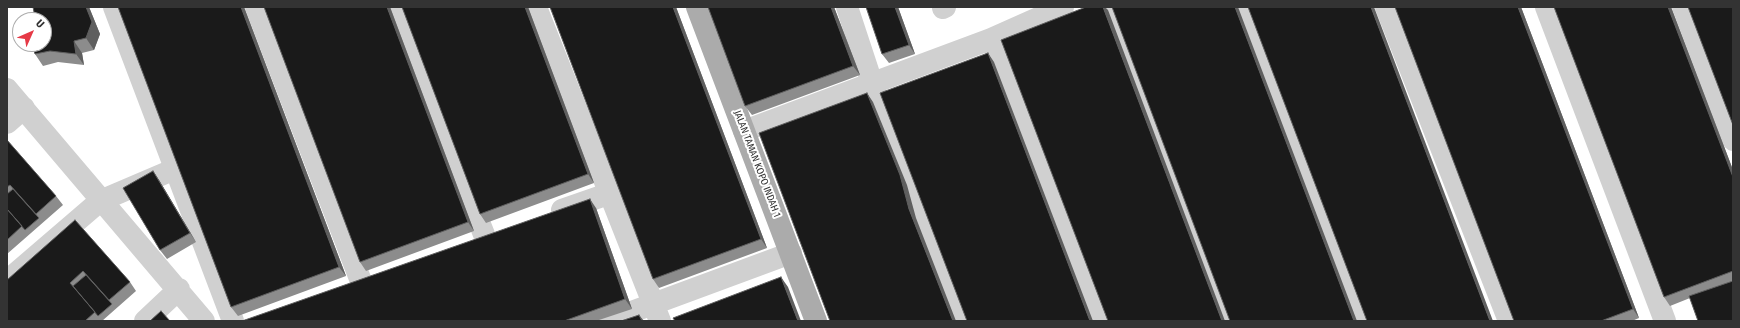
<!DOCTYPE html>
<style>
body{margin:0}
#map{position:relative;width:1740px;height:328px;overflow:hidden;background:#fff;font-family:"Fira Sans Condensed",sans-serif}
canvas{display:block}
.frame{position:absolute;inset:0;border:8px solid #333;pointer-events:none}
.north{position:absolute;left:12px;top:12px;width:40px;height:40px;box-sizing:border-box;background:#fff;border:1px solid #adadad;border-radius:50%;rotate:45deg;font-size:11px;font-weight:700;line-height:16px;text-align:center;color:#333}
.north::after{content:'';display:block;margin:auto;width:14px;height:18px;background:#e63946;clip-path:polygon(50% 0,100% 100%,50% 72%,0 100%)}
</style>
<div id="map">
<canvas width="1740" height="328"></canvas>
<div class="frame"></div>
<div class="north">U</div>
</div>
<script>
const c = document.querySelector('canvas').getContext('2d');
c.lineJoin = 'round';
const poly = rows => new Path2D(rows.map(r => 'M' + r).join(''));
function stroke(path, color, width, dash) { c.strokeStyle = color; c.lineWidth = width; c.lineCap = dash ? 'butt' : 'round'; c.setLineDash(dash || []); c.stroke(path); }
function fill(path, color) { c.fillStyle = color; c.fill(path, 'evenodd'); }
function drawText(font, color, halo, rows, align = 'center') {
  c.font = font + ' "Fira Sans Condensed",sans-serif'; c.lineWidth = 4; c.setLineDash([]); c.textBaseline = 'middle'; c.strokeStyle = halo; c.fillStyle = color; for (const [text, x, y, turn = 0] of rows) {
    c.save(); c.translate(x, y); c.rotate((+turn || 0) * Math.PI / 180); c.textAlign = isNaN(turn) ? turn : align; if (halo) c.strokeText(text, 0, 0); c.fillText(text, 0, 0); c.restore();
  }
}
stroke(poly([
 [114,7,233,321],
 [256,7,362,284],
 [394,7,485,237],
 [536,7,660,321],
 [847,7,872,83,963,321],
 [1107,7,1116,22,1230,321],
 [1241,7,1362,321],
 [1386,7,1509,321],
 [1546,7,1665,321],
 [1683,7,1733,140],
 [943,8,945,7],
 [991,39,1102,321],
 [7,89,204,321],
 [7,123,24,108],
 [744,131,991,39,1063,7],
 [562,210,608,194],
 [7,281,100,201,175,169],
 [145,321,179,289],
 [607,321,791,253]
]), '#d0d0d0', 22);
stroke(poly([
 [697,7,816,321]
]), '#ababab', 22);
fill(poly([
 [33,7,89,7,100,34,94,50,82,53,84,65,58,62,43,66,35,54,34,12],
 [118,7,244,7,346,276,238,316,231,307],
 [390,7,474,231,366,271,360,262],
 [402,7,528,7,594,183,486,223,480,214],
 [676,7,767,248,659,288,653,279],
 [708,7,834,7,860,75,752,115,745,106],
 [898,7,915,54,889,63,882,54],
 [1521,7,1639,318,1632,321,1514,321],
 [1554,7,1671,7,1733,170,1733,321,1690,298,1670,306,1664,297],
 [7,140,56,196,63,205,7,254],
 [153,171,159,180,196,242,167,259,160,250],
 [596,208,632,309,596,321,242,321],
 [75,220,130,282,136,291,102,321,7,321]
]), '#8c8c8c');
fill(poly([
 [86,7,89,7,100,34,94,50,86,38],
 [241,7,244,7,346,276,339,267],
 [387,7,390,7,474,231,468,222],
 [525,7,528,7,594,183,588,174],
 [673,7,676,7,767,248,761,239],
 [831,7,834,7,860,75,853,66],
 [895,7,898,7,915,54,909,45],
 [1103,7,1105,7,1108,10,1225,321,1222,321],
 [1235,7,1238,7,1357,321,1354,321],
 [1371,7,1374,7,1493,321,1490,321],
 [1518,7,1521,7,1639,318,1633,309],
 [1668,7,1671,7,1733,170,1733,177],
 [74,41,82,53,84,65,76,54],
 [988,53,994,62,1093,321,1090,321],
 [867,93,873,102,907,185,916,218,956,321,953,321,909,209],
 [153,171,159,180,196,242,190,233],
 [590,199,596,208,632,309,625,299],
 [781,277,788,287,801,321,798,321],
 [639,315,644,321,642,321]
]), '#5f5f5f');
const building = poly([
 [33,7,86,7,92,22,86,38,74,41,76,54,50,51,35,54,32,44,44,44,44,20,31,20,34,12,33,7],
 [118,7,241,7,339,267,231,307,118,7],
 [264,7,387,7,468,222,360,262,264,7],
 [402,7,525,7,588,174,480,214,402,7],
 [550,7,673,7,761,239,653,279,550,7],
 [708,7,831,7,853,66,745,106,708,7],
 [866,7,895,7,909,45,882,54,866,7],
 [1086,7,1103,7,1222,321,1108,321,1001,40,1086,7],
 [1112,7,1235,7,1354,321,1230,321,1112,7],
 [1248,7,1371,7,1490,321,1367,321,1248,7],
 [1395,7,1518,7,1633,309,1601,321,1514,321,1395,7],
 [1554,7,1668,7,1733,177,1733,271,1664,297,1554,7],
 [1688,7,1733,7,1733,125,1688,7],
 [988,53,1090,321,967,321,880,93,988,53],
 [867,93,900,175,909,209,953,321,830,321,759,133,867,93],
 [7,140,56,196,36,214,10,185,7,187,7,140],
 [153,171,190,233,160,250,123,188,153,171],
 [13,189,39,218,25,230,7,209,7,194,13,189],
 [590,199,625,299,564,321,242,321,590,199],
 [7,209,22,226,7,240,7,209],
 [75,220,130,282,109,300,83,271,70,283,95,312,85,321,7,321,7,280,75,220],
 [86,275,112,304,98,316,73,286,86,275],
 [781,277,798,321,675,321,673,318,781,277],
 [1733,281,1733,321,1698,321,1689,296,1733,281],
 [161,311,170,321,150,321,161,311],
 [639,315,642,321,621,321,639,315]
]);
fill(building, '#1a1a1a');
stroke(building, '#5f5f5f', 1);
drawText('10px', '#333', '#fff', [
 ["JALAN TAMAN KOPO INDAH 1",757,164,69]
]);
</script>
